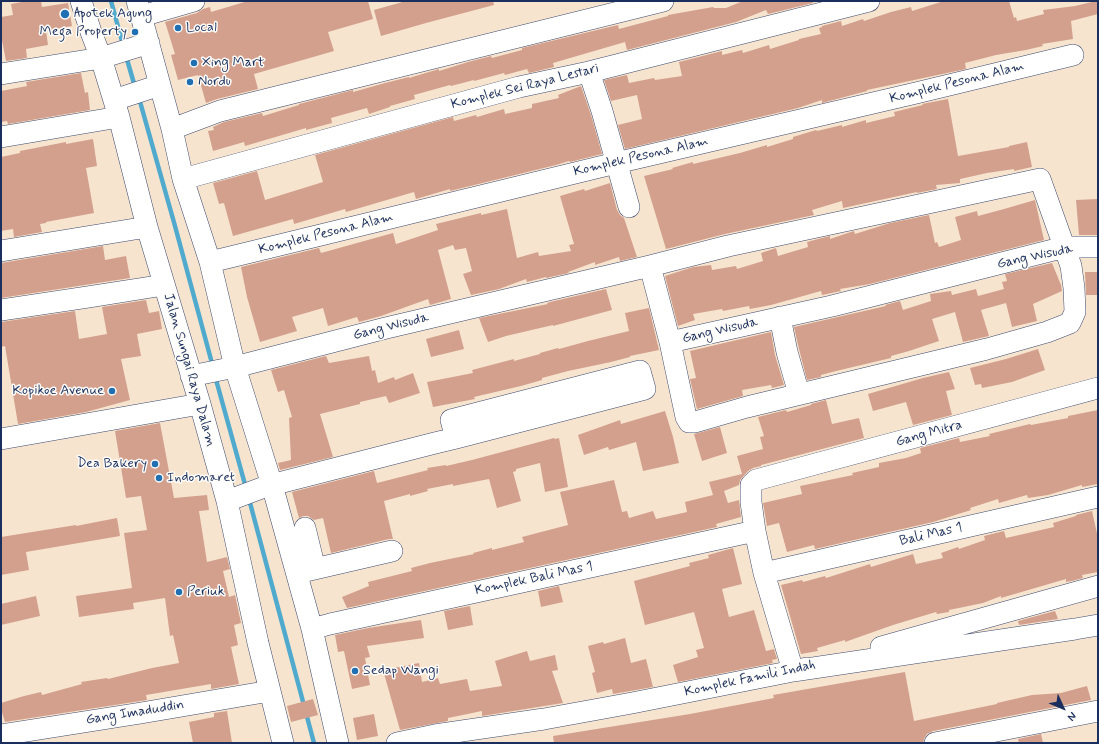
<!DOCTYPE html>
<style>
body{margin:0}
#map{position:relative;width:1099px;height:744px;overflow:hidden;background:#f7e4ce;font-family:Mynerve,sans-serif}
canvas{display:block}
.frame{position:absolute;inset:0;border:2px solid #1b2f5e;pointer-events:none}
.north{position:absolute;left:1043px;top:688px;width:40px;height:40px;-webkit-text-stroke:3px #fdfcf7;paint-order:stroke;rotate:134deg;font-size:11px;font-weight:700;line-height:16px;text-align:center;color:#1b2f5e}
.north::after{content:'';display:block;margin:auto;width:14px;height:18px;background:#1b2f5e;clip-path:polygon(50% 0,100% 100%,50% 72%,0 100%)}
</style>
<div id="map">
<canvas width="1099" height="744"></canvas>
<div class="frame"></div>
<div class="north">N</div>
</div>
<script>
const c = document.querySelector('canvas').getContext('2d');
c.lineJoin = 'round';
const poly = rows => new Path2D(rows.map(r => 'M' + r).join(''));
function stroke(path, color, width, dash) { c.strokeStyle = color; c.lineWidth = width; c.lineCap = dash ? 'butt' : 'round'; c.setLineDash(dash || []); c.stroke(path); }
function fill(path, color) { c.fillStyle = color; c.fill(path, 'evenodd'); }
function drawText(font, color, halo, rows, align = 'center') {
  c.font = font + ' Mynerve,sans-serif'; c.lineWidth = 3; c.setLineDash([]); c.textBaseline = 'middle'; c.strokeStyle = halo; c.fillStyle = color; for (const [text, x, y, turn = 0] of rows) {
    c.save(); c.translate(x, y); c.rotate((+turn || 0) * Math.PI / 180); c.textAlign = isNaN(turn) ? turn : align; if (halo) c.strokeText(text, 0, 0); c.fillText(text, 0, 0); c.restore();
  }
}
stroke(poly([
 [111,1,123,45],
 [126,56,135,87],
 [139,98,175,226,213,367],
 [215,376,246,488],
 [249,499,314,743]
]), '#50aace', 4.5);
fill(poly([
 [27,1,41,1,42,7,68,3,72,26,46,31,48,45,26,49,27,58,6,61,1,35,1,17,13,15,11,4],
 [248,1,368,1,373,19,328,32,334,51,254,74,258,89,217,99,206,103,198,75,178,80,171,55,175,54,165,22,197,13,203,9,210,7,211,12],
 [406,1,493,1,494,5,426,23,381,36,374,10],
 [743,1,813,1,813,3,768,14,766,10,736,22,627,50,625,42,553,63,554,67,529,73,527,69,505,75,504,73,474,81,474,80,451,86,450,85,414,95,415,99,390,106,390,107,369,114,367,108,331,118,332,123,306,130,306,128,245,146,244,142,213,151,208,131,214,130,213,127,224,122,262,113,263,116,299,105,299,104,353,90,353,92,385,83,409,77,409,78,439,69,439,71,468,62,491,56,492,58,522,50,522,48,618,25,619,29,668,16,668,15,713,7,714,8,726,8],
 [944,1,1009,1,1014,18,1016,17,1017,21,1044,14,1043,10,1075,6,1096,1,1098,1,1098,14,1071,21,1073,39,1042,44,1043,46,1026,50,996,55,965,63,966,69,867,90,867,91,822,103,822,100,798,108,625,149,618,125,642,119,637,95,611,101,604,80,627,75,629,83,654,78,655,80,682,76,679,62,722,51,722,55,742,50,743,53,769,45,770,49,799,40,799,39,821,34,819,28,822,27,822,26,841,21,842,26,863,19,864,21,891,12,911,7,912,11],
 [81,73,85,93,88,92,90,110,8,124,7,121,1,122,1,91,27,86,26,82],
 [581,86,591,115,602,154,570,162,569,161,556,165,450,191,450,189,416,199,414,192,346,212,345,209,294,224,293,219,233,236,224,203,219,204,213,183,257,171,265,200,323,182,315,155,453,117,454,121,476,115,477,117,504,109,505,114,532,108,532,104,559,98,558,95],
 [948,99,958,156,1009,147,1009,146,1027,142,1032,167,1014,171,1014,169,987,173,960,179,960,183,936,185,937,189,917,193,917,192,843,208,842,201,812,210,814,215,725,234,666,249,644,176,673,169,672,168,693,162,693,164,740,153,767,145,767,147,793,139,793,137,816,130,817,131,842,125,842,127,866,120,866,123,895,116,894,112,923,105,922,104],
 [93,139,97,166,86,168,94,213,46,222,46,223,40,224,42,232,14,237,13,229,1,231,1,157,20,153,20,151,66,142,66,144],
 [610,183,617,210,620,215,624,218,637,257,620,261,619,257,595,265,595,262,568,272,569,273,546,278,546,277,527,282,526,279,499,289,471,295,463,274,472,271,466,248,455,250,453,245,438,250,451,299,430,305,428,299,381,316,359,322,357,317,328,326,323,308,292,317,297,331,260,342,247,297,241,267,319,248,321,253,393,233,396,244,438,230,436,224,481,213,481,215,507,209,517,258,538,252,539,256,571,251,569,245,574,244,560,196,584,189,585,191],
 [1098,199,1098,235,1079,235,1076,200],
 [1035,200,1044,240,870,284,840,289,841,291,822,295,821,291,771,305,750,309,749,306,723,311,722,309,693,314,695,320,678,326,665,276,693,267,711,265,712,270,736,266,737,269,763,261,761,253,776,248,778,256,808,247,807,242,818,239,830,236,830,239,854,231,855,234,890,223,929,215,935,243,937,242,939,247,961,240,955,217,977,211,978,216,1004,209],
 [103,246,105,260,126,256,130,278,1,298,1,263],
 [1052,263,1061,285,1062,291,1033,304,1037,321,1012,327,1006,303,981,310,989,336,963,342,955,312,932,319,939,341,909,351,891,356,891,358,836,371,821,375,821,377,807,380,799,349,794,327,886,306,885,305,900,301,903,310,931,301,930,294,951,291,952,295,976,289,978,296,1004,289,1002,282,1007,281,1005,274],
 [1085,272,1098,272,1098,295,1086,295],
 [606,289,612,310,553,326,553,325,506,336,488,342,479,318,548,304,547,303,550,302],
 [146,300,149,313,159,311,162,329,137,334,141,356,121,359,130,400,86,412,18,424,5,346,1,347,1,322,75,311,79,339,107,334,102,307],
 [649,308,659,350,630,356,630,357,611,362,568,371,542,378,542,380,521,386,474,397,475,399,433,407,427,382,473,373,472,370,514,359,514,361,540,354,540,353,558,348,559,349,588,341,629,331,625,313],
 [459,330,464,349,431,357,426,339],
 [771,332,775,355,784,385,772,388,771,385,742,390,743,396,697,409,690,379,696,378,690,351],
 [1038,349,1045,370,1012,382,982,388,981,384,975,385,970,368,1006,359],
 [326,356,329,363,369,356,372,371,375,370,378,383,394,377,395,380,413,373,420,393,389,403,386,396,360,402,360,404,320,414,333,457,280,470,278,463,291,460,289,418,292,417,284,390,278,392,271,370],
 [949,372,955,389,946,391,952,415,913,425,906,402,873,411,868,394,923,378],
 [826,400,832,424,859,418,864,438,761,465,761,466,753,468,748,471,740,480,739,485,724,491,728,503,739,500,741,517,716,524,717,527,347,608,342,597,369,586,368,582,412,571,411,568,430,563,474,554,473,553,492,548,492,550,524,542,522,537,568,525,560,492,614,480,622,512,627,511,629,518,653,511,656,519,687,512,685,502,713,495,709,482,742,474,737,456,763,449,760,437,764,436,758,417,786,410,787,412,811,405,811,404],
 [1098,410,1098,484,1082,487,1082,485,1048,495,1028,498,1027,495,999,503,998,499,970,508,971,510,933,522,815,549,814,545,787,552,779,523,767,526,763,503,802,494,800,486,853,475,852,473,879,467,879,463,906,458,921,453,920,448,959,438,960,442,990,436,989,434,1030,424,1031,425,1068,418,1068,416],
 [665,411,673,437,679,463,643,471,636,442,609,450,608,447,584,455,578,435,620,420,621,424],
 [160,423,174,498,207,495,209,510,199,511,207,562,227,557,230,569,223,571,229,597,235,595,241,623,234,625,238,645,231,647,239,684,211,689,211,684,146,695,147,700,5,722,1,709,1,703,24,696,41,692,42,695,82,684,81,682,107,678,108,679,152,668,179,663,173,635,170,636,165,598,133,603,134,609,79,617,76,596,132,588,124,533,147,530,141,496,126,498,115,431],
 [720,427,727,453,702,461,694,434],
 [554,438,555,439,559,438,568,487,545,492,540,463,516,469,516,471,513,472,521,501,497,508,489,479,453,486,453,484,427,489,428,491,410,496,410,494,384,501,393,539,389,539,331,553,323,518,314,520,308,516,303,516,299,518,292,492,374,471,377,483,428,470,427,468,446,465,446,466,472,460],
 [1092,511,1098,538,1098,572,1082,575,1083,578,1072,581,1066,582,1066,579,1001,598,1001,596,983,603,949,610,949,612,937,614,936,612,893,625,845,642,845,640,817,648,818,651,801,654,781,585,802,580,803,582,825,576,826,578,870,564,871,567,913,554,916,564,943,558,941,553,958,547,959,549,985,540,984,536,1004,531,1006,538,1054,527,1053,523,1076,516,1076,515],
 [117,518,120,536,26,552,29,570,1,575,1,537,76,525,76,526],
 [733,548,742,584,722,589,729,617,754,610,766,651,774,649,777,659,772,660,773,663,678,682,673,665,698,657,696,650,704,648,694,612,645,625,634,581,690,566,689,563,709,558,708,555],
 [559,586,563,602,541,607,538,591],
 [36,596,40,616,1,625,1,604],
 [470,606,473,625,448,630,444,611],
 [1055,611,1058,619,1019,625,1018,621],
 [421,620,424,638,367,646,370,657,365,658,370,685,352,689,344,651,338,652,335,635,368,628],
 [625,638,631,663,646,659,653,687,613,694,612,689,597,693,592,673,595,672,588,646,603,642,604,644],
 [527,651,530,661,555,655,558,670,552,671,563,703,482,716,482,711,448,718,448,721,400,730,383,670,419,663,422,682,438,678,440,684,467,679,470,691,502,686,495,661],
 [905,672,914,721,997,704,997,703,1032,695,1061,693,1087,686,1091,700,933,731,927,734,924,739,923,743,554,743,553,736,690,714,774,698,773,695],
 [313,699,318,715,291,722,287,706],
 [227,711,232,743,193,743,189,722,214,717,214,713],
 [374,714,378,736,357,740,353,718],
 [1041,734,1043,743,1019,743,1018,739]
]), '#d3a08e');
const minor = poly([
 [81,1,91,32,101,58,119,117,147,227,200,404,227,501,258,643,283,743],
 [137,1,172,129,183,179,210,262,235,367,272,485,312,629,338,743],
 [142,16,194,1],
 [589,72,602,111,629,207],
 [1,74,101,58,149,43],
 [114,100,160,85],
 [172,129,220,111,663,1],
 [1,137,119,117],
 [183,179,519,87,589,72,869,1],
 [1,251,147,227],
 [210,262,616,163,916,93,1073,55],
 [650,266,670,342,832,306,1065,247,1098,247],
 [1,310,88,297,164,285],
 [780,317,787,352,799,394],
 [191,376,235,367,386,328,650,266,728,246,1040,179,1071,266,1074,288,1075,312,1070,323,1047,332,987,349,747,407,695,422,689,422,686,417,670,342],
 [1098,388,756,480,751,485,751,502,755,531,764,573,793,671,1075,629,1098,625],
 [1,439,200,404],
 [227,501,267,486,435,443,456,438,645,389,640,371,451,420,456,438],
 [305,528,315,569],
 [297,573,392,551],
 [764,573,1098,497],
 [312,629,330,624,755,531],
 [881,647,1098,586],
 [1,735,141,713,270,691],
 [397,743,435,735,544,719,632,703,793,671,807,668],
 [935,743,1098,711]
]);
stroke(minor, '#3c4a6f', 22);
stroke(minor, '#fff', 21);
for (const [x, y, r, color] of [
 [65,14,5,"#1f6fb2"],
 [178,28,4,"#1f6fb2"],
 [135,32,4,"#1f6fb2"],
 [194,63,4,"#1f6fb2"],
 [190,82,4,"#1f6fb2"],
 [112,391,4,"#1f6fb2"],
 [155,464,4,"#1f6fb2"],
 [159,478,4,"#1f6fb2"],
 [179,592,4,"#1f6fb2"],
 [355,671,4,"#1f6fb2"]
]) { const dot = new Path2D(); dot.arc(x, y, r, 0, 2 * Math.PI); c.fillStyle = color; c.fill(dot); stroke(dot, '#fdfcf7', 1.5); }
drawText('14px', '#1b2f5e', '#fdfcf7', [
 ["Apotek Agung",74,14],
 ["Local",186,28],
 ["Mega Property",127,32,"right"],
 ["Xing Mart",202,63],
 ["Nordu",198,82],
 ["Kopikoe Avenue",104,391,"right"],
 ["Dea Bakery",147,464,"right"],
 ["Indomaret",167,478],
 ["Periuk",187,592],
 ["Sedap Wangi",363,671]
], 'left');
drawText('14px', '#1b2f5e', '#fdfcf7', [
 ["Komplek Pesona Alam",957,83,-14],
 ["Komplek Sei Raya Lestari",525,87,-14],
 ["Komplek Pesona Alam",641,157,-13],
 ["Komplek Pesona Alam",326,234,-14],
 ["Gang Wisuda",1035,257,-12],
 ["Gang Wisuda",391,327,-14],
 ["Gang Wisuda",720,331,-13],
 ["Jalan Sungai Raya Dalam",189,370,74],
 ["Gang Mitra",929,434,-15],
 ["Bali Mas 1",931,535,-13],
 ["Komplek Bali Mas 1",534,579,-12],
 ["Komplek Famili Indah",750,679,-12],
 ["Gang Imaduddin",135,713,-9]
]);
</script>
